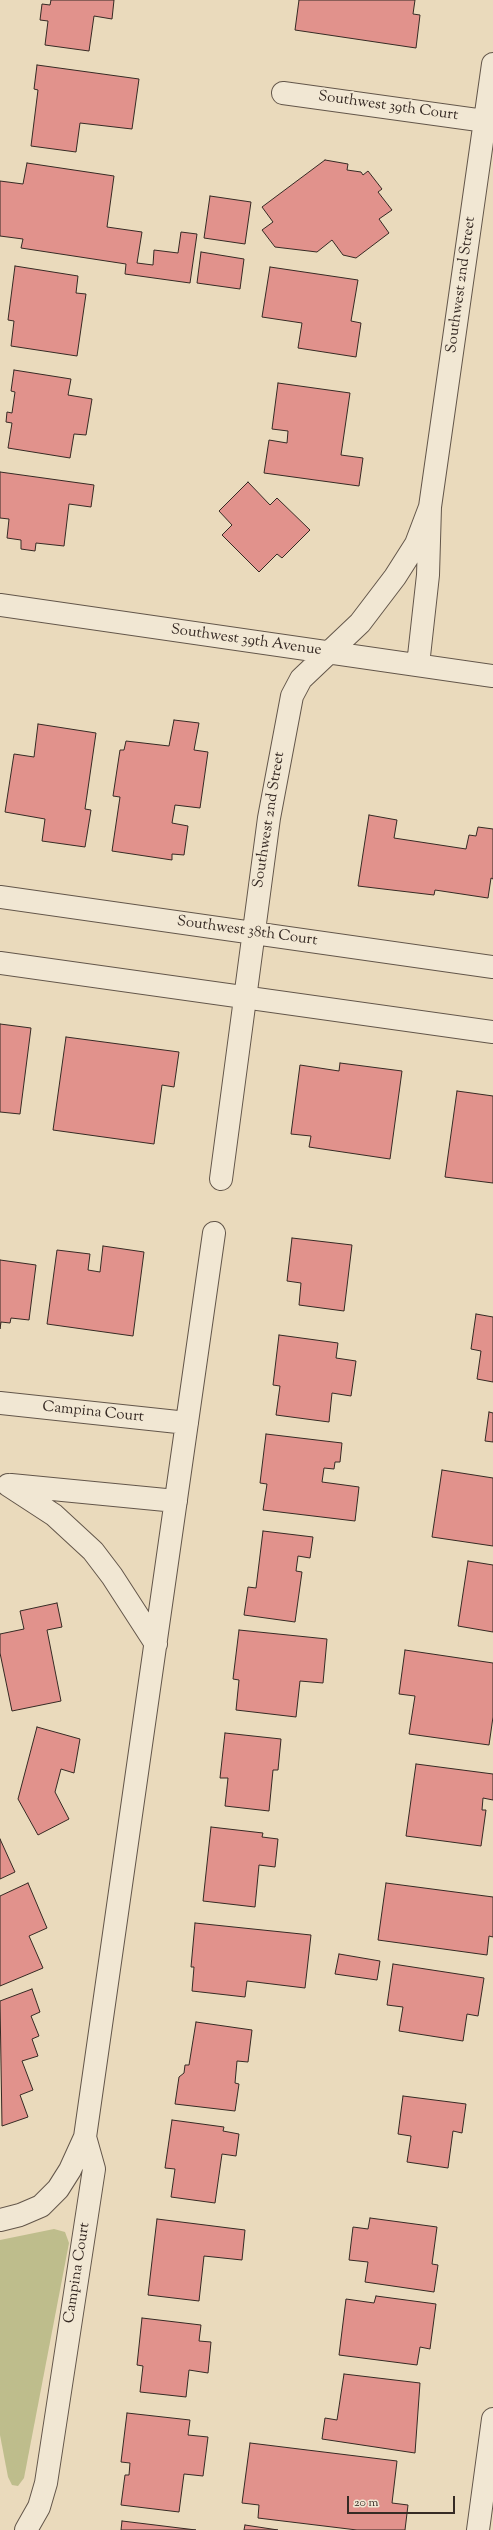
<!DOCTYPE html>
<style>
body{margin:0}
#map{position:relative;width:493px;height:2530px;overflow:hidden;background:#eadabc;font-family:"Sorts Mill Goudy",serif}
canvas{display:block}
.scale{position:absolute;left:347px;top:2496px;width:108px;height:18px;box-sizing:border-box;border:2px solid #362a24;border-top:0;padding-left:5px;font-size:12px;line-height:14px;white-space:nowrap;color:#362a24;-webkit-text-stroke:3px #f1e7d3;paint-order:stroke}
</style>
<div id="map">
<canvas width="493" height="2530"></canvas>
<div class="scale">20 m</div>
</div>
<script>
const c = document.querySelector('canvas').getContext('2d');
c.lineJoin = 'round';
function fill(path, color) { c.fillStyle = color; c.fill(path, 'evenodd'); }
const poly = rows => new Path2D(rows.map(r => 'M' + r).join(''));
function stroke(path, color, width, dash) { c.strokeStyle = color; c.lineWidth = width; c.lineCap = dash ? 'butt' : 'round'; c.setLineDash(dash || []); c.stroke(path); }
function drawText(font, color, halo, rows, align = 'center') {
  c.font = font + ' "Sorts Mill Goudy",serif'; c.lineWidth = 4; c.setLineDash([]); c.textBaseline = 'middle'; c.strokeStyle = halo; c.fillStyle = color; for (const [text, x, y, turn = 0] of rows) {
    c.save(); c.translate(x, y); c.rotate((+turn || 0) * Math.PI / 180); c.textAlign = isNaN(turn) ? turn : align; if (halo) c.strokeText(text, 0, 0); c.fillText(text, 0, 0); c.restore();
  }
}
fill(poly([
 [54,2229,65,2232,69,2243,24,2478,18,2486,12,2485,8,2477,0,2435,0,2240]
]), '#bebd8c');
const building = poly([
 [51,0,114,0,112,19,94,16,89,51,45,45,48,21,40,20,42,4,50,5,51,0],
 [299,0,415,0,413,14,420,15,416,48,295,30,299,0],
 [37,65,139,79,132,129,80,123,76,152,31,146,38,90,34,89,37,65],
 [325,160,348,164,347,170,361,172,363,175,368,171,382,189,378,192,392,210,379,219,389,233,356,258,343,255,332,240,317,252,275,247,262,230,273,222,262,207,325,160],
 [27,163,114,176,107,227,142,232,137,263,153,265,154,250,178,253,181,232,197,234,190,283,125,274,126,264,21,248,23,239,0,236,0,181,23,184,27,163],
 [210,196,251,202,245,244,204,238,210,196],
 [201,252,244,259,240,289,197,283,201,252],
 [15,266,78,276,76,293,86,294,77,356,11,346,14,321,8,320,15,266],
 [270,267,358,280,351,321,361,323,356,357,298,348,302,323,262,317,270,267],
 [14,370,71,379,68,395,92,399,86,435,74,434,70,458,8,448,12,423,6,422,7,412,12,413,15,392,11,391,14,370],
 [278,383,350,393,341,455,363,458,359,486,264,473,269,440,287,443,288,431,272,429,278,383],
 [0,472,94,485,91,507,69,504,64,546,36,543,35,551,21,549,21,540,7,538,9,519,0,518,0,472],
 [248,482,270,505,277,498,310,530,282,558,277,554,259,572,222,535,232,525,219,511,248,482],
 [174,720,199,723,194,750,208,752,200,808,175,805,172,823,188,826,184,855,172,854,172,860,112,851,120,797,113,796,120,750,124,750,126,741,169,746,174,720],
 [38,724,96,733,85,809,91,810,85,847,42,841,45,819,5,812,14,754,34,757,38,724],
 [369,815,397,820,394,838,466,849,469,835,476,836,478,827,493,829,493,879,491,878,488,898,435,890,434,895,358,886,369,815],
 [0,1024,31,1028,20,1114,0,1112,0,1024],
 [66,1037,179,1052,174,1087,162,1085,154,1144,53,1130,66,1037],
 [340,1063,402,1071,390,1159,309,1147,311,1136,291,1134,300,1065,339,1071,340,1063],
 [457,1091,493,1096,493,1183,445,1177,457,1091],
 [292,1238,352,1245,344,1311,299,1305,301,1283,287,1281,292,1238],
 [103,1246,144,1252,133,1336,47,1324,57,1250,90,1254,88,1270,100,1272,103,1246],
 [0,1260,36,1265,29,1320,11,1318,10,1323,1,1322,0,1329,0,1260],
 [476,1314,493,1317,493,1382,477,1379,481,1351,471,1349,476,1314],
 [279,1335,338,1343,336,1358,356,1361,351,1396,332,1393,329,1422,276,1415,280,1386,273,1385,279,1335],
 [489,1412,493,1413,493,1442,485,1441,489,1412],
 [266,1434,342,1443,340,1462,335,1462,334,1469,324,1468,322,1482,359,1487,355,1521,263,1510,267,1484,260,1483,266,1434],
 [442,1470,493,1478,493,1546,432,1537,442,1470],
 [263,1531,313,1537,310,1558,298,1556,296,1571,302,1572,295,1622,244,1615,248,1587,256,1588,263,1531],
 [468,1561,493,1565,493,1632,458,1626,468,1561],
 [57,1603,62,1627,47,1630,61,1701,12,1711,0,1653,0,1634,24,1629,20,1611,57,1603],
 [239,1630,327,1639,323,1683,300,1681,296,1717,236,1710,239,1680,233,1679,239,1630],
 [405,1650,493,1663,493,1717,489,1745,409,1734,415,1696,399,1694,405,1650],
 [37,1727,80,1739,74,1773,61,1769,55,1792,69,1819,38,1835,18,1799,37,1727],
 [225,1733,281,1739,278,1770,273,1770,269,1811,225,1806,228,1778,220,1778,225,1733],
 [416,1764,493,1774,493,1800,483,1798,482,1810,486,1810,481,1846,406,1836,416,1764],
 [211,1827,263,1833,262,1837,278,1839,275,1867,259,1865,255,1907,203,1901,211,1827],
 [0,1839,15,1872,0,1879,0,1839],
 [28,1883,47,1928,29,1936,43,1968,0,1986,0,1896,28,1883],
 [386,1883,493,1897,493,1937,489,1936,487,1955,378,1940,386,1883],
 [195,1923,311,1935,305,1988,247,1981,245,1997,192,1991,194,1967,191,1967,195,1923],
 [339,1954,380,1961,377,1980,335,1974,339,1954],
 [393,1964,484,1978,478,2016,467,2014,463,2041,399,2031,403,2007,387,2005,393,1964],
 [32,1989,40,2012,31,2016,39,2036,32,2039,38,2056,22,2061,33,2090,20,2095,28,2117,2,2126,0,2001,32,1989],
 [196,2022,252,2030,248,2062,237,2061,235,2083,239,2084,235,2111,175,2104,179,2077,184,2073,185,2065,189,2065,196,2022],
 [403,2096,466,2104,462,2133,453,2131,448,2168,407,2162,411,2136,398,2134,403,2096],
 [172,2120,224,2127,223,2131,239,2134,236,2156,222,2154,215,2203,171,2197,175,2169,165,2168,172,2120],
 [370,2218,437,2227,432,2264,438,2265,434,2292,365,2282,368,2262,349,2260,353,2227,368,2229,370,2218],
 [157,2219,245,2230,242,2260,204,2256,199,2301,148,2295,157,2219],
 [376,2296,436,2304,430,2349,420,2347,417,2365,339,2355,346,2299,374,2303,376,2296],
 [142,2318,201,2325,199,2341,211,2342,208,2373,189,2370,186,2397,140,2392,143,2366,137,2365,142,2318],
 [344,2374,420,2383,415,2453,322,2439,325,2418,337,2420,344,2374],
 [127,2413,190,2420,188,2435,208,2437,203,2476,184,2474,179,2512,121,2505,125,2475,129,2475,130,2463,121,2462,127,2413],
 [250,2443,397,2461,392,2503,408,2505,405,2530,357,2530,258,2518,259,2505,242,2503,250,2443],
 [122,2521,196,2530,121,2530,122,2521],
 [245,2525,278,2530,244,2530,245,2525]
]);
fill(building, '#e1928c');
stroke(building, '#362a24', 1);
const minor = poly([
 [283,93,493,122],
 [0,605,493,676],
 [418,665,428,575,430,507,493,64],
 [0,897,493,967],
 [0,963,493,1032],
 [221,1179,269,818,292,696,301,679,360,623,395,577,416,544,430,507],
 [0,1403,187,1423],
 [8,1485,54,1515,93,1551,112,1576,156,1644],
 [11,1485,176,1501],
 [0,2220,20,2215,41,2206,58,2189,70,2170,85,2137,214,1233],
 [26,2530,39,2507,46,2483,94,2169,85,2137],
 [478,2530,493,2419]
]);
stroke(minor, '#63564a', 24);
stroke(minor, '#f1e7d3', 22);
drawText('15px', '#362a24', '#f1e7d3', [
 ["Southwest 39th Court",388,107,8],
 ["Southwest 2nd Street",462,285,-82],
 ["Southwest 39th Avenue",246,641,8],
 ["Southwest 2nd Street",270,820,-81],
 ["Southwest 38th Court",247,932,8],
 ["Campina Court",93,1413,6],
 ["Campina Court",78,2273,-81]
]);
</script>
